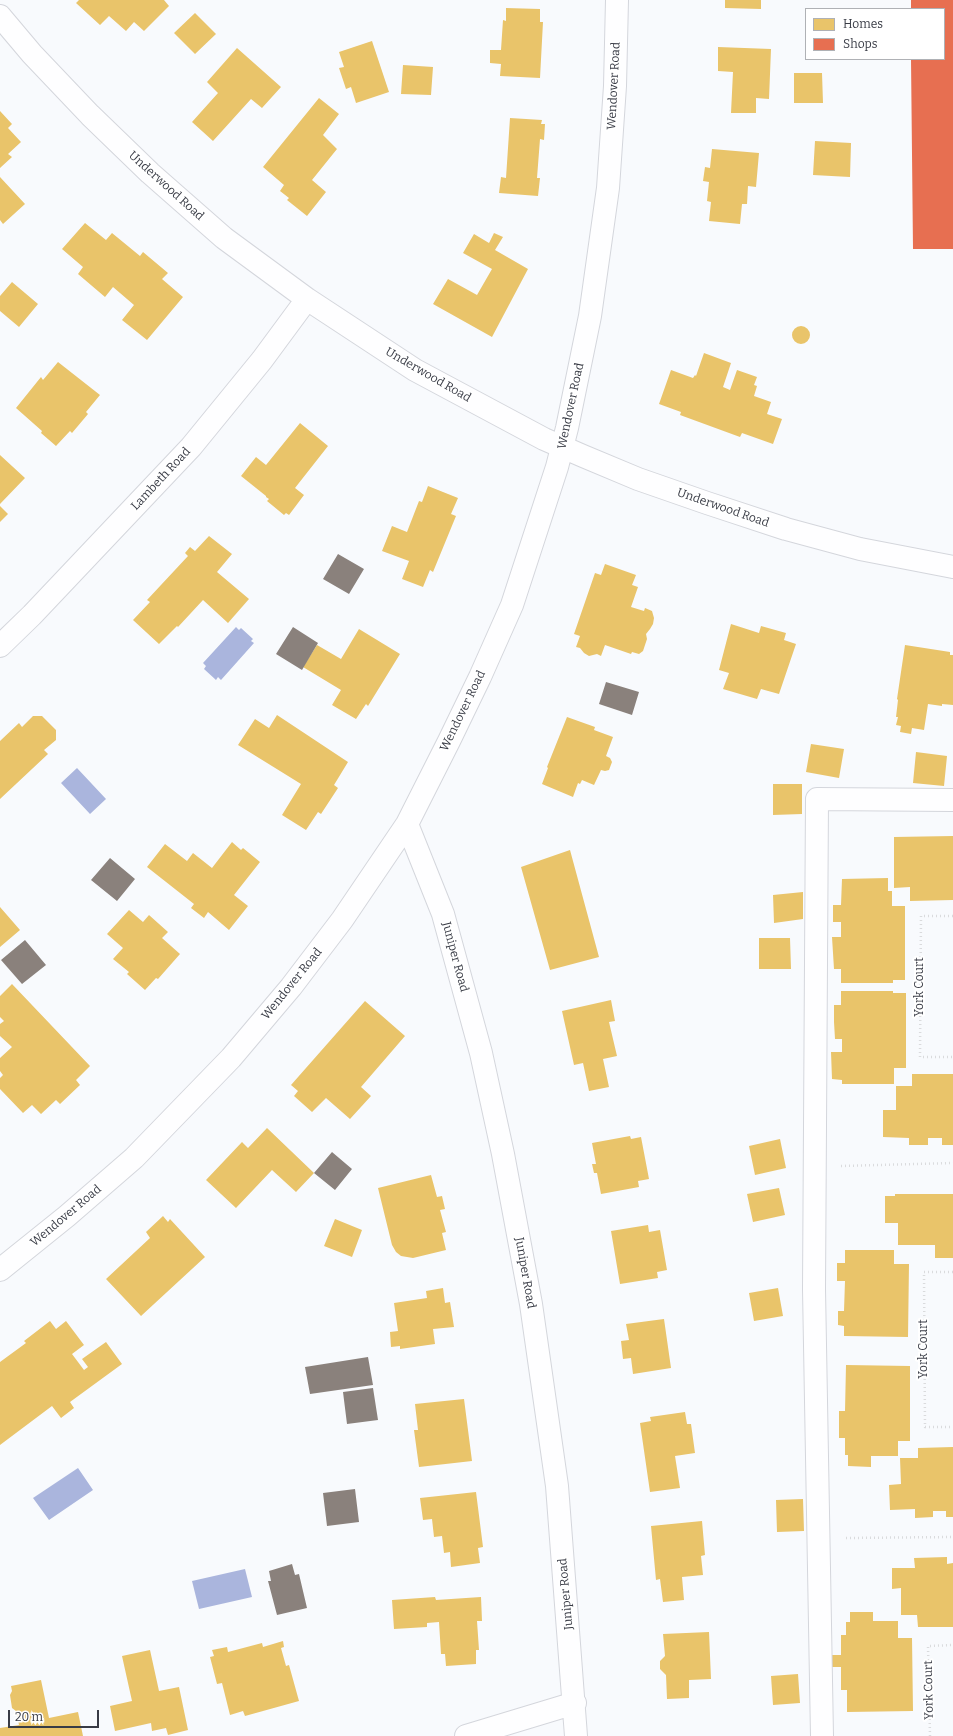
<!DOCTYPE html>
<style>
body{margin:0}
#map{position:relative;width:953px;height:1736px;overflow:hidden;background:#f8fafd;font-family:Bitter,serif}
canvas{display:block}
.legend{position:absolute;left:805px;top:8px;width:140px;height:52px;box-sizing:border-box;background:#fff;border:1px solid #afb1b5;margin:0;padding:5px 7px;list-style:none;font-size:12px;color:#383b45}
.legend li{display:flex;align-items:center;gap:8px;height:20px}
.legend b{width:20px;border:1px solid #afb1b5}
.scale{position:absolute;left:8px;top:1710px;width:91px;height:18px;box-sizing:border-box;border:2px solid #383b45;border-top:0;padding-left:5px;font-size:12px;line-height:14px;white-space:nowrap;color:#383b45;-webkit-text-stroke:3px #fff;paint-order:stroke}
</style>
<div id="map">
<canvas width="953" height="1736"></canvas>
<ul class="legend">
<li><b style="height:11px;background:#e9c46a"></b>Homes</li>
<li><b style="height:11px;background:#e76f51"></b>Shops</li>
</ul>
<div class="scale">20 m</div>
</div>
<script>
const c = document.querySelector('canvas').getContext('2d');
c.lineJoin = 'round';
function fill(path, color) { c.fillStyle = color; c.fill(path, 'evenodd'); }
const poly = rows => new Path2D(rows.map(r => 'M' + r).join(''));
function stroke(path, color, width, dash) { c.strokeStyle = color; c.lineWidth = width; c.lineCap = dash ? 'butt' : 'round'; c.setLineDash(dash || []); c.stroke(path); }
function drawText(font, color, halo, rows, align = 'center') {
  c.font = font + ' Bitter,serif'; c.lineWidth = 4; c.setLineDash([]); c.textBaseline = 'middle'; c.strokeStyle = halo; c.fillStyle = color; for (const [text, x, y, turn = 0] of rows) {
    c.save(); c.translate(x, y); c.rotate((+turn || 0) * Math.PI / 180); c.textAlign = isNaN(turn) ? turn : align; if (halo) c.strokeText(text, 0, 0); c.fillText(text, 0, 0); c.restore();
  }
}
fill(poly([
 [236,627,239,630,241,628,253,639,251,641,254,643,221,680,218,677,216,680,204,669,206,666,203,663],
 [77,768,106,799,90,814,61,783],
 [78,1468,93,1490,49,1520,33,1498],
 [245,1569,252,1597,199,1609,192,1581]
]), '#aab5dd');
fill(poly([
 [79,0,164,0,169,6,144,31,134,22,126,31,109,16,100,25,76,3],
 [725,0,761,0,761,9,725,8],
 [506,8,540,9,540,22,543,22,540,78,500,76,501,64,490,63,490,50,501,50,503,20,506,21],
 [195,13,216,34,195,54,174,33],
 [372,41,389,92,356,103,351,87,346,89,339,68,344,67,339,52],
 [718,47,771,49,769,99,756,98,756,113,731,113,733,72,718,71],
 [237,48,281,87,262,108,251,99,213,141,192,122,218,93,207,82],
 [403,65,433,67,431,95,401,94],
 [794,73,822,73,823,103,794,103],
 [319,98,339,114,323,135,337,149,312,180,326,192,307,216,287,200,289,198,280,191,284,185,263,167],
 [0,111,12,124,8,128,21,142,8,154,12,157,0,168],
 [510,118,542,120,541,124,545,124,544,140,540,139,537,178,540,178,538,196,499,193,501,177,506,178],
 [815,141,851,143,850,177,813,175],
 [712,149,759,153,756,187,748,186,747,204,742,204,740,224,709,221,711,202,707,201,709,182,703,181,705,167,710,168],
 [0,177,25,204,3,224,0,220],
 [85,223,106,240,112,233,140,256,143,252,168,273,162,279,183,297,147,340,122,320,134,305,113,287,105,297,78,274,83,267,62,249],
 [494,233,503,237,495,250,528,269,492,337,433,304,448,279,477,295,492,269,463,253,474,234,489,243],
 [12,282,38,304,19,327,0,311,0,296],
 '792 335a9 9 0 1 1 18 0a9 9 0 1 1-18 0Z',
 [704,353,731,363,723,387,730,390,737,370,757,377,754,385,757,386,754,396,771,402,767,414,782,419,773,444,742,433,740,437,680,415,681,412,659,404,671,370,693,378,695,375,696,376],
 [58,362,100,395,86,412,88,414,72,433,70,431,56,446,41,433,42,431,16,408,41,377,43,380],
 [300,423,328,446,295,488,304,495,289,515,286,513,284,515,267,501,269,499,266,497,266,496,241,476,256,457,266,465],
 [0,455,25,478,0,504],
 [428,486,458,498,451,514,456,516,433,572,430,570,423,587,402,579,409,561,382,551,392,526,407,532,419,501,422,502],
 [0,506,8,514,0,522],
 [209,536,232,554,217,572,249,599,228,623,203,600,178,627,177,626,159,644,133,620,150,602,147,600,188,556,185,553,190,547,195,551],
 [605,564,636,575,632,585,638,587,631,607,644,611,645,608,652,611,654,618,653,624,650,629,646,634,647,639,643,651,639,654,632,652,631,654,605,645,601,656,597,654,589,656,584,653,580,648,576,647,580,636,574,634,595,573,601,575],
 [731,624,759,633,761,626,786,633,784,640,796,644,779,694,761,689,757,699,723,689,729,673,719,670],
 [359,629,400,654,368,706,366,704,356,719,332,705,341,690,303,667,317,645,341,659],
 [905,645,950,652,950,655,953,655,953,705,942,704,942,706,928,704,924,730,912,728,911,734,900,732,901,726,896,725,898,717,896,717,898,700,897,699],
 [277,715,348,762,334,785,338,788,321,814,318,812,306,830,282,815,301,784,238,745,255,719,269,728],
 [33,716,42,716,56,730,56,740,44,750,48,754,0,799,0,741,19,723,22,727],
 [567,717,595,727,594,730,613,737,606,756,610,758,612,762,609,770,605,771,601,770,594,785,582,780,580,784,578,783,573,797,542,784,548,768,547,767],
 [811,744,844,749,839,778,806,772],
 [916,752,947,756,944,786,913,783],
 [773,784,802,784,802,814,773,815],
 [953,836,953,900,910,901,910,887,894,888,894,837],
 [232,842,241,850,243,848,260,862,234,895,248,906,229,930,208,912,204,918,191,908,194,904,147,867,165,844,187,861,193,853,212,868],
 [570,850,599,957,550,970,521,867],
 [888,878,888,891,892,891,892,906,905,906,905,980,893,980,893,983,841,983,841,969,834,969,832,937,841,937,841,922,833,922,833,905,841,905,842,879],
 [803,892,803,919,774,923,773,895],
 [0,907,20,930,0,947],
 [129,910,143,922,149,915,168,932,162,938,180,954,158,979,156,978,145,990,127,974,129,972,113,959,123,948,107,934],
 [759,938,790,938,791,969,759,969],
 [12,984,90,1066,76,1080,80,1085,60,1104,56,1100,41,1114,32,1105,23,1113,0,1089,0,1078,3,1075,0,1071,0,1058,12,1047,0,1036,0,1024,4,1021,0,1017,0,996],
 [841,991,893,991,893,993,906,993,906,1068,894,1068,894,1084,842,1084,842,1080,832,1079,831,1052,842,1052,842,1039,835,1039,834,1022,834,1005,841,1005],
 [611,1000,615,1021,609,1022,617,1056,603,1059,609,1087,589,1091,583,1063,574,1065,562,1011],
 [365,1001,405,1036,361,1087,371,1096,350,1119,326,1098,312,1112,294,1096,298,1091,291,1085],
 [912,1074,953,1074,953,1145,942,1145,942,1138,928,1138,928,1145,909,1145,909,1138,883,1137,883,1110,896,1110,896,1086,912,1086],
 [267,1128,314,1173,296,1192,272,1170,236,1208,206,1180,242,1142,248,1148],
 [630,1136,631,1139,641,1137,649,1179,638,1181,639,1187,601,1194,597,1173,594,1173,592,1164,596,1164,592,1143],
 [780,1139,786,1168,755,1175,749,1146],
 [431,1175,437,1197,442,1196,445,1209,440,1210,446,1232,442,1233,446,1250,413,1258,401,1256,396,1252,392,1245,378,1188],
 [779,1188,785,1215,753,1222,747,1194],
 [895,1194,953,1194,953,1258,935,1258,935,1245,898,1245,898,1223,885,1223,885,1196,895,1196],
 [163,1216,168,1222,170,1219,205,1257,141,1316,106,1279,150,1238,146,1232],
 [335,1219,362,1230,352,1257,324,1246],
 [648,1225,649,1232,660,1230,667,1270,657,1272,658,1278,620,1284,611,1231],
 [845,1250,894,1250,894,1264,909,1264,908,1337,844,1336,844,1326,838,1325,838,1311,844,1311,845,1281,837,1281,837,1263,845,1263],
 [443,1288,445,1303,450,1302,454,1327,433,1329,435,1344,400,1349,400,1346,391,1347,390,1332,398,1331,394,1303,427,1298,426,1291],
 [778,1288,783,1316,754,1321,749,1293],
 [664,1319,671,1368,633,1374,631,1358,623,1359,621,1341,629,1340,626,1324],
 [50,1321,56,1329,66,1321,84,1345,72,1354,84,1370,88,1367,82,1359,106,1342,122,1364,70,1402,74,1408,61,1418,52,1406,0,1445,0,1362,26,1343,24,1341],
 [846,1365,910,1366,910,1441,898,1441,898,1456,871,1456,871,1467,848,1466,848,1455,845,1455,845,1438,839,1438,839,1411,845,1411],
 [464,1399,472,1461,419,1467,414,1430,418,1430,415,1404],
 [685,1412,687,1424,691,1424,695,1453,675,1456,680,1488,650,1492,640,1423,651,1421,650,1417],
 [953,1447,953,1517,946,1517,946,1511,933,1511,933,1517,915,1518,915,1509,890,1510,889,1485,901,1484,900,1458,918,1458,918,1448],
 [476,1492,483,1547,478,1548,480,1563,451,1567,450,1552,444,1553,442,1536,434,1537,432,1519,423,1520,420,1498],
 [803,1499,804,1531,777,1532,776,1500],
 [702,1521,705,1555,701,1556,703,1575,682,1577,684,1600,663,1602,660,1579,656,1580,651,1526],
 [947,1557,947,1564,953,1563,953,1627,918,1627,917,1615,901,1615,901,1588,892,1589,892,1568,915,1568,914,1558],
 [435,1597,436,1600,481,1597,482,1621,477,1621,479,1650,476,1650,476,1664,446,1666,445,1654,441,1654,439,1622,427,1623,427,1627,394,1629,392,1600],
 [850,1612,873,1612,873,1621,898,1621,898,1638,912,1638,913,1711,847,1712,847,1690,841,1690,841,1667,830,1667,830,1655,841,1655,841,1635,846,1635,846,1622,850,1622],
 [709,1632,711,1679,689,1680,689,1698,667,1699,666,1675,660,1669,660,1661,665,1656,663,1634],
 [283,1641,284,1647,281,1648,286,1666,289,1665,299,1701,245,1716,243,1711,230,1715,222,1683,217,1684,210,1657,214,1656,212,1650,227,1647,228,1652,262,1643,263,1647],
 [150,1650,159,1691,179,1687,188,1730,168,1735,166,1728,152,1731,151,1723,115,1731,110,1706,132,1701,122,1656],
 [798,1674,800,1703,773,1705,771,1676],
 [41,1680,49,1718,78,1712,83,1736,0,1736,0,1728,19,1725,16,1711,12,1708,10,1695,12,1691,11,1686]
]), '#e9c46a');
fill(poly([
 [911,0,953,0,953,249,913,249,911,59,944,59,944,9,911,9]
]), '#e76f51');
fill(poly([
 [338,554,364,569,349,594,323,579],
 [293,627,318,643,302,670,276,654],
 [606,682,639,692,632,715,599,704],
 [110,858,135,879,117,901,91,880],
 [25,940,46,965,22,984,1,960],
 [332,1152,352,1169,335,1190,314,1173],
 [368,1357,373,1385,310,1394,305,1367],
 [373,1388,378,1420,347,1424,343,1392],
 [355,1489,359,1522,327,1526,323,1493],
 [292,1564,295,1575,299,1574,307,1608,277,1615,268,1581,271,1581,269,1571]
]), '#8a817c');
const minor = poly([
 [0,16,32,54,90,115,150,173,224,238,307,299,415,370,544,439,583,456,638,479,707,503,786,529,860,549,953,567],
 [0,646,32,615,191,447,262,360,307,299],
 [407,824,443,914,481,1053,503,1154,531,1304,557,1486,576,1736],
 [0,1270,67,1216,134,1158,231,1058,291,987,342,920,407,824,449,741,480,677,512,605,557,467,567,428,590,316,608,188,615,86,617,0],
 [466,1736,575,1703],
 [822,1736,814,1289,817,799,953,800]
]);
stroke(minor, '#d4d6dc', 24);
stroke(poly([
 [953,916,921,916,920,1057,953,1057],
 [841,1166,953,1163],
 [953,1272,924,1272,925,1427,953,1427],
 [846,1538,953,1537],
 [930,1736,928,1646,953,1645]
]), '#dadbdd', 2.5, [1, 3]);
stroke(minor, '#fefeff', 22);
drawText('12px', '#383b45', '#fff', [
 ["Wendover Road",614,86,-87],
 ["Underwood Road",166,186,42],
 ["Underwood Road",428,375,30],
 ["Wendover Road",571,406,-78],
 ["Lambeth Road",161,479,-47],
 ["Underwood Road",723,508,19],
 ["Wendover Road",463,711,-64],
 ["Juniper Road",455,957,75],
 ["Wendover Road",292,984,-51],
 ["York Court",920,987,-90],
 ["Wendover Road",66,1216,-40],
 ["Juniper Road",525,1273,80],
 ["York Court",924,1349,-90],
 ["Juniper Road",566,1594,-95],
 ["York Court",929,1690,-91]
]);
</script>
